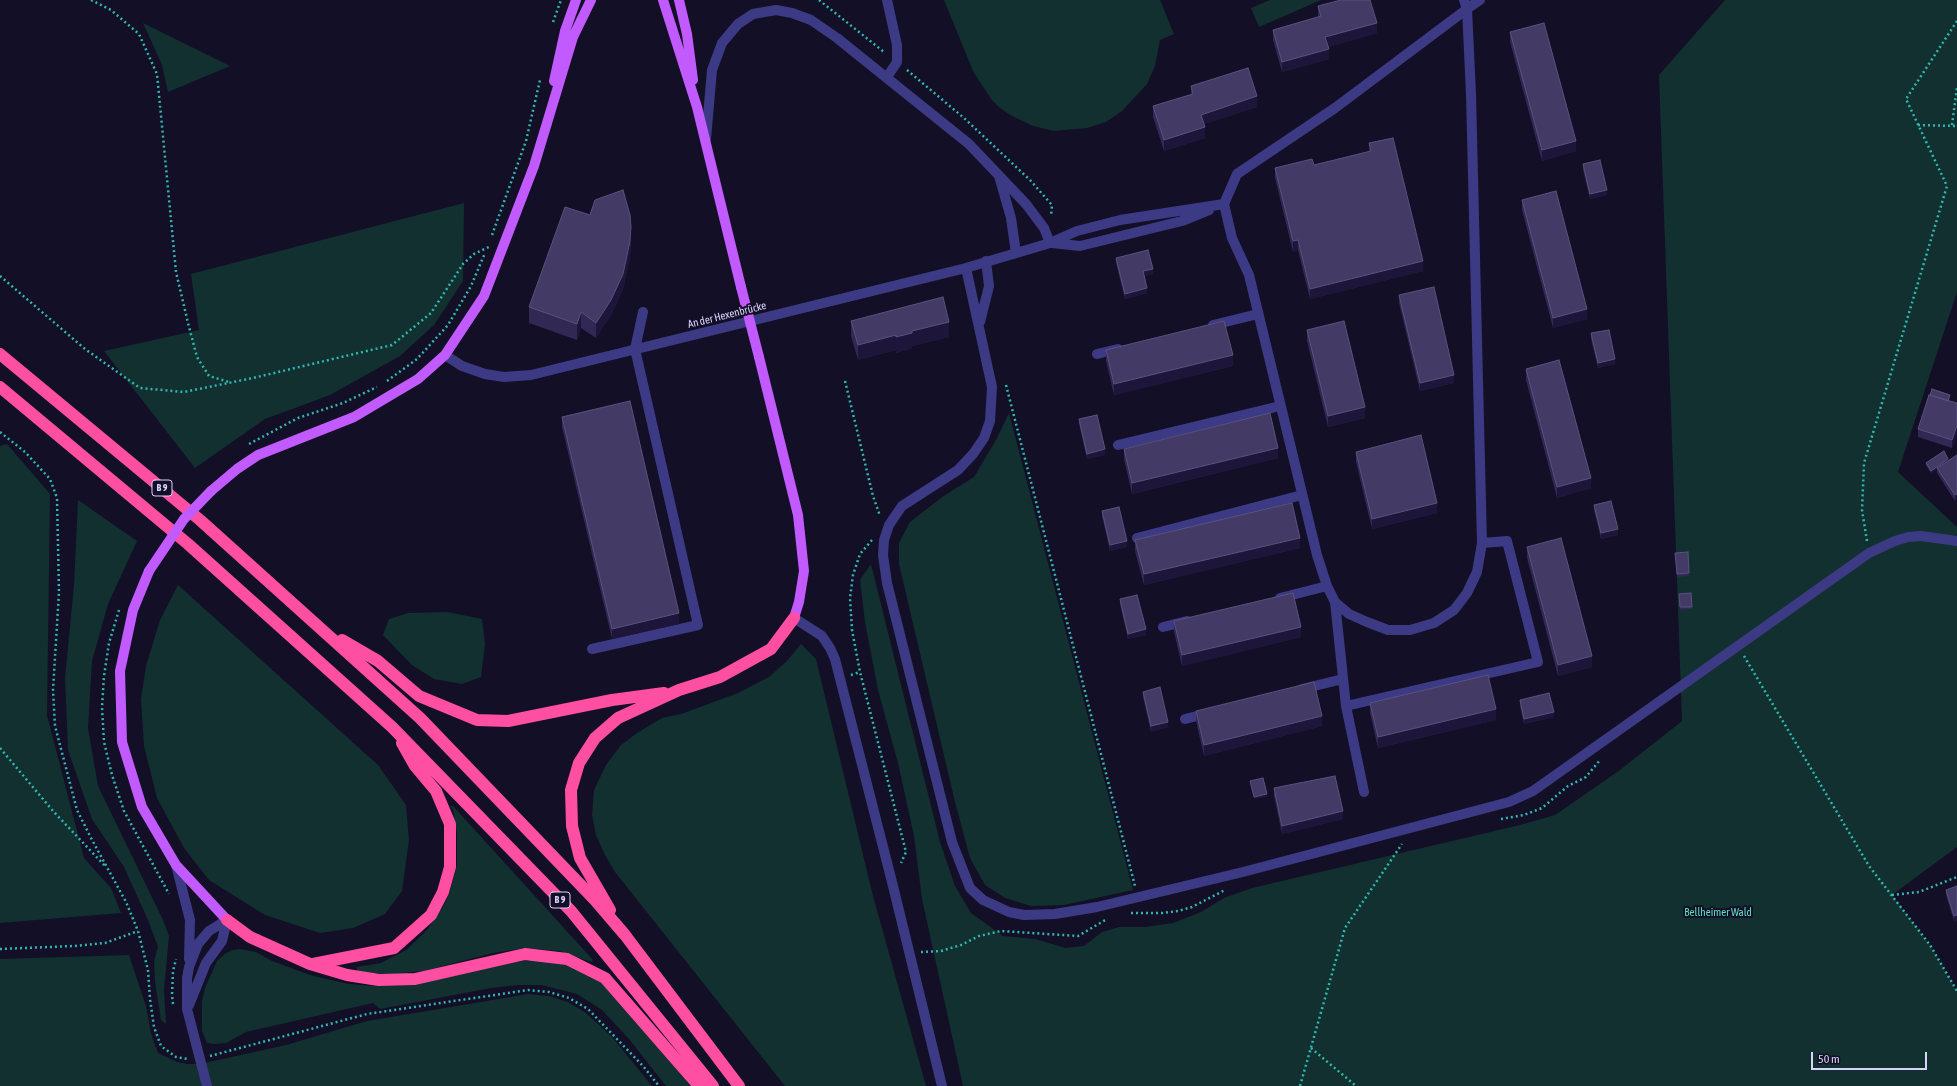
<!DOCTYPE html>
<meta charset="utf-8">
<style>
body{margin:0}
#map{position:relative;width:1957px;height:1086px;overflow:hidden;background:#130f26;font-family:"Asap Condensed",sans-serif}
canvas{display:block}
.scale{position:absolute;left:1811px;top:1052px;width:116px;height:18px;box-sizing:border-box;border:2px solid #d9d4ff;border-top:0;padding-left:5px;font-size:12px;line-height:14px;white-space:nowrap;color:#d9d4ff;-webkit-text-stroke:3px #130f26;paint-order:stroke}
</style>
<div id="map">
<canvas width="1957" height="1086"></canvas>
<div class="scale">50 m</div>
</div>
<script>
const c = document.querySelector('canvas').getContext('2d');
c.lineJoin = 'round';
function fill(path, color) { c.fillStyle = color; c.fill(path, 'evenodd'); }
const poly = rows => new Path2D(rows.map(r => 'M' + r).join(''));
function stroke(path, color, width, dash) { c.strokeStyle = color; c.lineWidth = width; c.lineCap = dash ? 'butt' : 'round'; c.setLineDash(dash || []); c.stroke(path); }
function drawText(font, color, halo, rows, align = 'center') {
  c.font = font + ' "Asap Condensed",sans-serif'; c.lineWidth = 4; c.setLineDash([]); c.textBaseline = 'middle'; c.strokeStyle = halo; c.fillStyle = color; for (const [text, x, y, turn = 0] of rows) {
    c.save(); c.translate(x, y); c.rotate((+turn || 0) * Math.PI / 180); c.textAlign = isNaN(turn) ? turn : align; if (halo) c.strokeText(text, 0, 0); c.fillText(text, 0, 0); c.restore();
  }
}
fill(poly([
 [944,0,1160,0,1174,34,1160,40,1155,66,1147,84,1122,111,1106,122,1087,128,1054,131,1033,126,1012,116,1000,108,991,99,973,71],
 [1270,0,1321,0,1259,27,1251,8],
 [1725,0,1957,0,1957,292,1898,472,1957,527,1957,847,1892,895,1930,945,1957,991,1957,1086,963,1086,922,899,914,836,898,763,878,690,865,622,860,580,871,564,940,842,955,886,971,913,1003,936,1036,939,1065,948,1084,946,1102,932,1119,927,1145,927,1173,923,1201,912,1224,898,1252,888,1520,825,1555,815,1620,770,1682,721,1659,75],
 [143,23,230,66,168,92,162,65],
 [464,203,463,281,434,325,400,356,330,395,265,419,195,468,104,351,199,330,191,274],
 [1009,413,1133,890,1064,905,1031,906,1005,898,985,885,970,858,954,798,899,564,899,543,910,522,942,497,974,477,996,440],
 [7,444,50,494,47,715,84,858,111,888,121,913,0,923,0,446],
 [78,500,137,541,108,604,92,661,88,728,98,786,163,920,169,936,164,990,166,1024,161,1020,155,982,154,961,158,947,148,920,124,867,92,819,68,750,65,678,74,585],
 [178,585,378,765,406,805,409,840,402,891,385,914,353,928,320,933,265,915,209,880,184,848,157,798,144,746,141,699,146,666,160,620],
 [447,612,482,619,485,644,481,677,462,684,434,679,412,665,383,635,389,619,408,613],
 [801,644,816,659,873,896,926,1086,785,1086,615,872,605,855,596,835,592,815,594,790,606,765,621,745,637,733,662,718,681,714,738,693,769,677,786,662],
 [449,805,454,807,593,960,591,962,559,951,525,948,493,953,424,971,390,974,357,972,357,967,381,963,406,950,427,930,443,907,450,892,457,865,457,833,453,810],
 [240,949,256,952,272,961,313,976,349,984,373,986,410,985,522,961,539,960,561,963,578,969,601,982,643,1027,690,1086,666,1086,629,1039,602,1010,577,994,541,985,519,985,491,988,380,1009,373,1003,246,1032,226,1043,214,1044,207,1043,202,1031,202,1001,205,988,217,961,226,953,233,950],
 [129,955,146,1006,151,1034,158,1053,177,1062,187,1064,200,1064,286,1045,367,1021,528,994,549,996,568,1002,586,1013,612,1037,652,1086,0,1086,0,959]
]), '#12302f');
stroke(poly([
 [91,0,111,10,139,34,157,74,176,272,188,323,197,357,209,376,229,382],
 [819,0,884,52],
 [553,22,561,0],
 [907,70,964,118,1030,180,1052,205,1051,216],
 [1918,125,1957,126],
 [1952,125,1957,87],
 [492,235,526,141,540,80],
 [0,276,85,349,140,388,184,392,253,378,392,345,431,313,463,264,474,254,491,246],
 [387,381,417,359,448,325,471,286,485,253],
 [845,381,873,496,880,516],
 [1006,385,1135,886],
 [0,432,25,452,50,479,57,498,59,592,53,690,55,726,77,810,91,838,126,902,138,931,148,970,150,999,154,1027,161,1046,176,1057,188,1059],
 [249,444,298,418,343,403,377,387],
 [872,540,860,554,853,575,850,598,852,630,860,672,906,852,901,863],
 [1867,541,1862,510,1864,463,1947,186,1906,99,1957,21],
 [119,610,109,643,104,676,102,707,104,742,112,775,124,811,169,894],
 [1744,656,1869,866,1930,945,1957,991],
 [851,675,860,672],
 [0,748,53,811,106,867],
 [1501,819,1524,815,1542,808,1568,786,1586,777,1600,760],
 [1892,895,1919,892,1957,877],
 [1131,913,1162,913,1178,911,1192,907,1225,890],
 [0,949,74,946,105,943,138,931],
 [921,952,941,951,961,945,979,936,1001,931,1078,936,1107,919],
 [173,1004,172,995,173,971,176,959],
 [1311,1048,1356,1086],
 [210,1056,367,1014,528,990,549,992,569,998,588,1009,643,1066,659,1086],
 [1300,1086,1345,928,1402,844]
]), '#2fb8b0', 2.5, [2, 3]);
stroke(poly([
 [1464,0,1467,9,1471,94,1482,543,1477,572,1467,593,1454,610,1434,623,1410,630,1388,630,1367,622,1349,614,1335,602,1327,586,1317,555,1249,275,1232,238,1224,204,1237,174,1335,108,1467,9,1480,0],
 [887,77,897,62,897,45,887,0],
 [706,139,712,70,722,43,738,24,753,14,776,10,792,13,811,20,837,38,969,144,1026,204,1044,228,1050,243],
 [999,176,1011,218,1016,253],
 [1052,243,1080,246,1182,221,1209,210],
 [966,268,992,387,990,421,984,438,973,454,958,470,902,506,889,525,884,540,883,555,887,583,952,842,970,888,983,900,1009,912,1024,915,1055,914,1097,907,1243,872,1509,802,1533,791,1869,553,1895,541,1908,537,1921,536,1957,541],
 [980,322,989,286,986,261],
 [1213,325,1258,314],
 [1097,354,1118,349],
 [445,355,462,366,485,374,504,377,531,375,966,268,1050,243,1077,231,1120,220,1224,204],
 [1118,445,1280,406],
 [1137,538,1302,495],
 [1280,598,1327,586],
 [1335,602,1346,706,1364,792],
 [794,618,822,636,830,648,835,659,892,882,942,1086],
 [1163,627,1187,621],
 [592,649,698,625,635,349,643,312],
 [1302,689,1343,679],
 [1346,706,1538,662,1507,541,1482,543],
 [1185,719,1209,713],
 [176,865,190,920,189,959],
 [189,1005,206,963,222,941,227,920],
 [207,1086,187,1009,187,978,189,967,198,944,209,931,227,920]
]), '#3d3a85', 10);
stroke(poly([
 [663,0,697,107,741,287],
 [679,0,687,34,693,80],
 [554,81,565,31,576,0],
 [759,357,798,515,804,571,799,602,794,618],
 [211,491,237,469,258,455,354,417,418,379,445,355,484,296,534,166,573,37,591,0],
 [149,571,133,610,120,671,122,742,142,807,176,865,227,920]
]), '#c25bff', 10);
stroke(poly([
 [0,354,200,520,420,718,595,900,625,935,739,1086],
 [0,387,188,544,392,727,571,911,713,1086],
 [342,640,378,661,419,696,477,720,508,721,612,700,664,693],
 [610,910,580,858,572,826,571,790,579,763,595,738,618,718,679,690,720,677,771,649,794,618],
 [227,920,250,937,310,964,347,975,379,980,415,979,525,954,567,959,605,978,699,1086],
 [313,964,394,948,431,915,443,892,450,867,450,824,436,791,415,766,402,743]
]), '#ff4fa3', 12);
stroke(poly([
 [741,287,759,357],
 [149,571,184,519,211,491]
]), '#c25bff', 10);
fill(poly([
 [1318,6,1377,33,1328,47,1329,59,1282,72,1273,40,1273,30,1318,17],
 [1510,32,1576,151,1542,161,1510,42],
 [1191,86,1257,107,1204,124,1205,138,1164,151,1153,117,1153,106,1191,94],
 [1369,143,1423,271,1310,299,1298,250,1293,252,1275,178,1275,168,1314,165,1369,152],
 [1583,164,1607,195,1590,199,1583,170],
 [1522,200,1587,319,1553,328,1522,210],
 [631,242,630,257,623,289,611,315,596,338,581,328,577,340,529,323,529,307],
 [1116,258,1153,274,1145,276,1147,293,1125,299,1116,263],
 [1399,295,1454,383,1420,391,1399,303],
 [851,321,949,337,912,346,912,348,896,353,896,350,858,360,851,336],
 [1307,330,1365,418,1328,427,1307,341],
 [1591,333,1615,364,1598,368,1591,339],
 [1106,350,1233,366,1114,395,1106,361],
 [1526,369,1591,488,1557,498,1526,380],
 [1950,398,1949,401,1957,403,1957,433,1952,448,1918,437,1918,429],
 [562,417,679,624,612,639,562,427],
 [1079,419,1105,455,1087,459,1079,424],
 [1124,449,1278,458,1132,494,1124,459],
 [1356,452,1437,513,1372,529,1356,462],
 [1957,455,1955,501,1937,473,1937,469,1931,473,1926,465,1926,463,1948,460],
 [1594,505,1618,535,1601,539,1594,510],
 [1102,511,1127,547,1110,551,1102,516],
 [1135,540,1300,548,1144,585,1135,551],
 [1527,547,1592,667,1558,676,1527,558],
 [1688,552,1689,576,1677,577,1675,553],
 [1691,593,1692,609,1680,610,1679,594],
 [1120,599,1146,635,1128,639,1120,604],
 [1174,621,1301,637,1182,666,1174,632],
 [1143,692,1168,727,1151,732,1143,697],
 [1520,700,1554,717,1524,724,1520,706],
 [1370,703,1496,720,1378,748,1370,713],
 [1196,711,1322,726,1204,756,1196,721],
 [1274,788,1343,819,1282,834,1274,796],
 [1957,886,1957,920,1954,921,1946,895,1946,890]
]), '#312854');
fill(poly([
 [1377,23,1377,33,1325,48,1325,37],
 [1329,49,1329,59,1282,72,1282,62],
 [1257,96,1257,107,1201,125,1201,115],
 [1205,127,1205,138,1164,151,1164,140],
 [1576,141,1576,151,1542,161,1542,150],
 [1607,190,1607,195,1590,199,1590,194],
 [631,227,630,257,623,289,611,315,596,338,596,323],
 [1298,240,1298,250,1293,252,1293,241],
 [1423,261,1423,271,1310,299,1310,289],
 [1153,269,1153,274,1143,277,1143,271],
 [1147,288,1147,293,1125,299,1125,294],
 [1587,309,1587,319,1553,328,1553,318],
 [581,312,581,328,577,340,577,324],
 [949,322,949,337,912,346,912,348,896,353,896,337,912,331],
 [896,335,896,350,858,360,858,345],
 [1233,355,1233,366,1114,395,1114,384],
 [1615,359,1615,364,1598,368,1598,363],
 [1454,375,1454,383,1420,391,1420,383],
 [1365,407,1365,418,1328,427,1328,416],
 [1957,425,1957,433,1952,448,1952,440],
 [1278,448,1278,458,1132,494,1132,483],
 [1105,449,1105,455,1087,459,1087,454],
 [1948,459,1948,461,1937,468,1937,469,1931,473,1931,471],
 [1591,478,1591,488,1557,498,1557,487],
 [1957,494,1957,499,1955,501,1955,495],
 [1437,503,1437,513,1372,529,1372,519],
 [1618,529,1618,535,1601,539,1601,533],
 [1300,538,1300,548,1144,585,1144,574],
 [1127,541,1127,547,1110,551,1110,545],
 [679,613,679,624,612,639,612,629],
 [1301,627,1301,637,1182,666,1182,655],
 [1146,629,1146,635,1128,639,1128,634],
 [1592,656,1592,667,1558,676,1558,665],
 [1496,709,1496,720,1378,748,1378,737],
 [1554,712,1554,717,1524,724,1524,719],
 [1322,716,1322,726,1204,756,1204,745],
 [1168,722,1168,727,1151,732,1151,726],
 [1267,794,1267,797,1254,799,1254,797],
 [1343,811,1343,819,1282,834,1282,826],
 [1957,915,1957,920,1954,921,1954,916]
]), '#1d163a');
const building = poly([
 [1341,0,1370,0,1377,23,1325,37,1329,49,1282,62,1273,30,1321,16,1318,6,1341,0],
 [1544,23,1576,141,1542,150,1510,32,1544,23],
 [1248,68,1257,96,1201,115,1205,127,1164,140,1153,106,1193,94,1191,86,1248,68],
 [1393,138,1423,261,1310,289,1298,240,1293,241,1275,168,1312,159,1314,165,1371,151,1369,143,1393,138],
 [1600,160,1607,190,1590,194,1583,164,1600,160],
 [623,190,630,215,631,227,630,241,623,274,611,300,596,323,581,312,577,324,529,307,565,207,590,215,595,200,623,190],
 [1556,191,1587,309,1553,318,1522,200,1556,191],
 [1148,250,1153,269,1143,271,1147,288,1125,294,1116,258,1148,250],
 [1434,287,1454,375,1420,383,1399,295,1434,287],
 [943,297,949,322,912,331,912,333,896,337,896,335,858,345,851,321,943,297],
 [1224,321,1233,355,1114,384,1106,350,1224,321],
 [1344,321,1365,407,1328,416,1307,330,1344,321],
 [1609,330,1615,359,1598,363,1591,333,1609,330],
 [1559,360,1591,478,1557,487,1526,369,1559,360],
 [1932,389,1950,395,1948,401,1930,395,1932,389],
 [1929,395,1957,403,1957,425,1952,440,1918,429,1929,395],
 [630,401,679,613,612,629,562,417,630,401],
 [1270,413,1278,448,1132,483,1124,449,1270,413],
 [1097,415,1105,449,1087,454,1079,419,1097,415],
 [1421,435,1437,503,1372,519,1356,452,1421,435],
 [1944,451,1948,459,1931,471,1926,463,1944,451],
 [1957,455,1957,494,1955,495,1937,468,1957,455],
 [1611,501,1618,529,1601,533,1594,505,1611,501],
 [1292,503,1300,538,1144,574,1135,540,1292,503],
 [1119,507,1127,541,1110,545,1102,511,1119,507],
 [1561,538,1592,656,1558,665,1527,547,1561,538],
 [1688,552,1689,573,1677,574,1675,553,1688,552],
 [1293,593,1301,627,1182,655,1174,621,1293,593],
 [1691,593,1692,607,1680,607,1679,594,1691,593],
 [1137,595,1146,629,1128,634,1120,599,1137,595],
 [1488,675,1496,709,1378,737,1370,703,1488,675],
 [1314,682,1322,716,1204,745,1196,711,1314,682],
 [1160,687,1168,722,1151,726,1143,692,1160,687],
 [1549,693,1554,712,1524,719,1520,700,1549,693],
 [1335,776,1343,811,1282,826,1274,788,1335,776],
 [1263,778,1267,794,1254,797,1250,781,1263,778],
 [1957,886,1957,915,1954,916,1946,890,1957,886]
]);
fill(building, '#433a66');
stroke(building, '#5a527e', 1);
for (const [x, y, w] of [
 [162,488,20],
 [560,900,20]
]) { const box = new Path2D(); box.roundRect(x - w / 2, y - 8, w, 16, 3); c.fillStyle = '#130f26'; c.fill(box); stroke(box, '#d9d4ff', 1); }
drawText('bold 10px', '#d9d4ff', null, [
 ["B 9",162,488],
 ["B 9",560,900]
]);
drawText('11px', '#d9d4ff', '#130f26', [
 ["An der Hexenbrücke",727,315,-14]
]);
drawText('11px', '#5fe0c0', '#130f26', [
 ["Bellheimer Wald",1718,913]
]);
</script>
